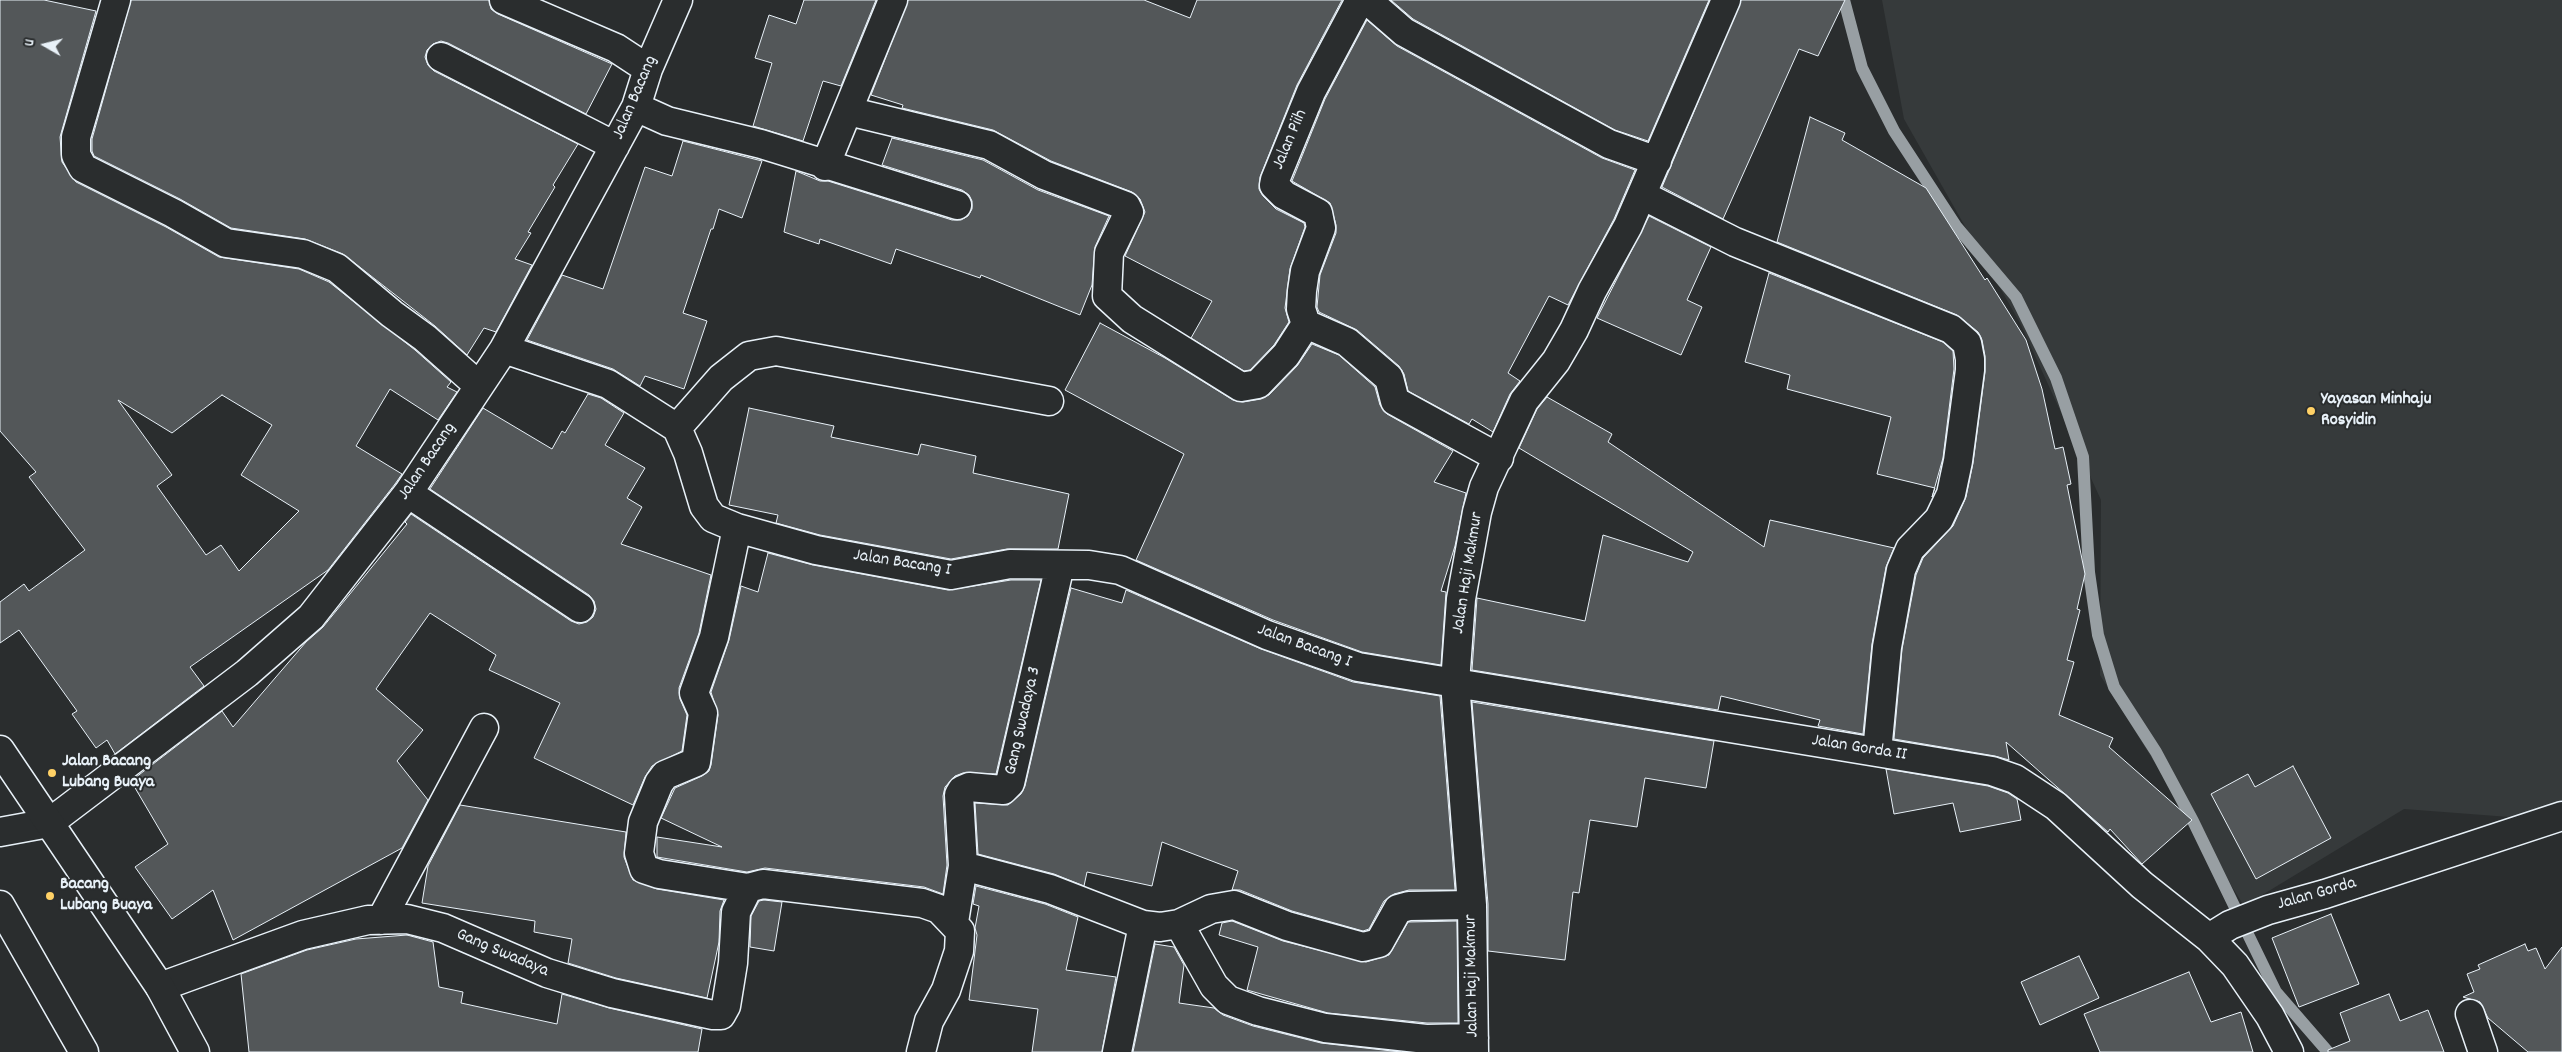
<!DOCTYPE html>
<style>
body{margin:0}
#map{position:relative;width:2562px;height:1052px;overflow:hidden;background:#2a2d2e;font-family:Dekko,sans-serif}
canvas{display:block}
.north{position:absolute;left:20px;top:20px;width:50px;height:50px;-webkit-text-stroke:4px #2a2d2e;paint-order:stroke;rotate:278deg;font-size:14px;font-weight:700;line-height:20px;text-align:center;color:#e8f1f8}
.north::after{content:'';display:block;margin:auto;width:18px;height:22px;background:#e8f1f8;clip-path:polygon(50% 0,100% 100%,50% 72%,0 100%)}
</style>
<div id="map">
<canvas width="2562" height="1052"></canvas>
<div class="north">U</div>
</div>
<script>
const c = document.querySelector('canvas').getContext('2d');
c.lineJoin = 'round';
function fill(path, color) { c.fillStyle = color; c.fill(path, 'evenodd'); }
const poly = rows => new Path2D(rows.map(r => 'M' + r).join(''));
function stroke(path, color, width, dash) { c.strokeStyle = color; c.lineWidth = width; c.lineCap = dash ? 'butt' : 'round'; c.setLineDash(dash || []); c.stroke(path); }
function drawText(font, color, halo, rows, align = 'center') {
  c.font = font + ' Dekko,sans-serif'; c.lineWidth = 4; c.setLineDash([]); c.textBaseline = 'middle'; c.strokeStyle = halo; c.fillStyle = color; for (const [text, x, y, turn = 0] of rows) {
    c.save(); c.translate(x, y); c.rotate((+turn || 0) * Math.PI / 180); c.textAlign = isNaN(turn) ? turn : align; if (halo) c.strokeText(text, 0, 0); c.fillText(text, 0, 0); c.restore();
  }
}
fill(poly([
 [1882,0,2562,0,2562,821,2404,809,2244,906,2100,675,2101,500,2020,323,1904,119]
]), '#363a3b');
stroke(poly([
 [1844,0,1862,68,1894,131,1956,226,2016,297,2056,378,2083,457,2089,572,2098,635,2114,687,2156,752,2193,821,2276,992,2328,1052]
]), '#989fa3', 12);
const building = poly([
 [0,0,44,0,96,11,60,137,62,162,76,182,166,227,219,257,299,269,329,282,415,350,451,382,447,387,457,392,438,420,390,389,356,446,402,474,395,484,328,570,190,667,204,686,115,754,107,740,96,748,72,714,77,711,19,630,0,643,0,602,24,584,29,591,85,550,29,477,36,472,0,431,0,0],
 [222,395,272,425,241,475,299,511,239,571,221,545,206,555,157,486,172,475,118,400,172,433,222,395],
 [131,0,489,0,491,9,498,14,612,64,586,114,448,43,441,41,433,44,427,50,425,57,428,65,434,71,578,144,553,185,555,187,528,232,531,233,515,259,532,265,496,332,484,328,467,355,435,326,343,254,305,239,231,228,180,199,94,156,92,151,92,139,131,0],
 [804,0,876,0,841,86,823,81,803,141,753,126,772,63,755,58,769,15,796,24,804,0],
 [908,0,1144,0,1190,18,1197,0,1342,0,1297,85,1260,177,1259,189,1263,196,1276,209,1304,223,1305,227,1290,269,1285,308,1289,322,1274,345,1250,370,1244,371,1191,338,1212,301,1125,256,1145,212,1140,199,1132,192,1051,161,993,130,902,108,903,105,871,95,908,0],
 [1391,0,1709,0,1648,141,1615,130,1413,19,1391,0],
 [1741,0,1845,0,1818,56,1799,49,1723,219,1662,187,1741,0],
 [1367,20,1397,46,1602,158,1635,170,1614,219,1568,305,1549,296,1508,373,1520,381,1510,394,1493,432,1472,419,1469,424,1408,391,1404,374,1399,366,1357,330,1319,312,1317,307,1320,275,1336,233,1336,225,1330,203,1292,181,1325,99,1367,20],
 [1810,117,1845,133,1842,140,1926,188,1985,280,1987,278,2026,340,2042,389,2055,449,2063,447,2071,484,2067,485,2085,574,2077,609,2080,610,2067,660,2074,662,2059,715,2113,738,2109,747,2192,820,2142,864,2110,829,2108,832,2006,742,2009,760,1995,756,1894,739,1902,649,1916,575,1923,558,1953,526,1966,497,1973,463,1985,372,1985,356,1982,340,1978,332,1957,315,1777,242,1810,117],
 [892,138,983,160,1038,190,1109,216,1095,247,1092,285,1080,315,981,275,980,278,896,249,891,264,820,239,819,244,784,232,796,171,820,181,828,181,952,220,961,220,968,216,972,209,972,201,969,195,962,190,882,165,892,138],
 [683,141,762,161,742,218,719,209,713,229,711,229,683,313,707,321,684,389,645,376,640,386,613,369,527,340,562,275,603,289,645,167,672,176,683,141],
 [1649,216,1711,247,1687,300,1702,307,1681,355,1597,318,1649,216],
 [1769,273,1943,342,1953,351,1954,369,1943,458,1932,497,1935,488,1877,474,1891,417,1787,389,1790,375,1745,362,1769,273],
 [1100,323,1165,358,1233,400,1243,402,1261,399,1269,395,1297,366,1312,344,1339,355,1375,387,1380,405,1387,414,1453,451,1434,482,1466,493,1455,546,1441,591,1446,592,1441,665,1362,652,1273,620,1136,560,1184,454,1065,390,1100,323],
 [588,394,601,398,624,413,605,445,645,468,627,498,642,507,621,544,711,575,699,633,679,688,680,699,687,715,682,751,652,766,645,777,633,805,534,758,560,703,489,670,496,655,430,613,376,689,423,730,397,761,428,800,402,848,233,940,213,890,172,919,135,867,168,844,131,781,222,711,233,727,306,642,323,627,407,524,405,522,411,514,571,621,579,624,587,622,593,617,596,609,594,601,589,595,430,489,483,408,552,449,562,431,565,433,588,394],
 [1547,397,1612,434,1608,442,1764,547,1770,520,1894,548,1886,567,1872,644,1863,734,1818,726,1820,720,1721,696,1718,710,1472,670,1477,598,1585,621,1603,535,1688,562,1693,552,1519,448,1537,409,1547,397],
 [749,408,834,426,831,437,918,455,921,444,976,456,973,473,1069,494,1058,549,1007,549,951,559,820,535,776,523,778,515,729,505,749,408],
 [768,553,813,565,948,590,1011,580,1041,580,996,774,963,773,955,776,945,787,943,796,947,865,943,894,924,887,765,868,747,872,657,857,657,837,722,847,661,818,675,788,702,776,709,771,711,765,718,715,711,692,729,640,741,586,758,592,768,553],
 [1071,588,1122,603,1126,590,1261,649,1353,682,1440,696,1455,890,1409,890,1394,894,1384,901,1369,929,1363,931,1292,911,1240,890,1232,890,1238,871,1162,842,1152,886,1087,872,1084,886,1054,874,978,854,975,803,1008,805,1021,794,1025,786,1071,588],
 [1472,702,1714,741,1706,788,1645,778,1637,827,1590,820,1579,893,1573,892,1565,960,1488,951,1488,904,1472,702],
 [2293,766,2331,838,2256,879,2211,794,2248,774,2255,787,2293,766],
 [1886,769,1988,786,2008,793,2017,799,2021,820,1960,832,1953,803,1894,814,1886,769],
 [460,805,626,832,624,857,633,880,657,889,724,900,720,911,719,942,707,998,616,978,568,963,572,939,534,932,535,921,422,903,428,866,460,805],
 [976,886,1045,904,1078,917,1066,970,1116,977,1102,1052,1032,1052,1038,1009,969,1000,977,935,975,928,979,906,973,904,976,886],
 [764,900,782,902,774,951,750,947,751,916,759,901,764,900],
 [2331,914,2359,984,2299,1007,2272,938,2331,914],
 [1232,921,1283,941,1366,962,1389,955,1408,922,1457,921,1458,1023,1427,1023,1328,1013,1247,990,1258,947,1219,935,1222,923,1232,921],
 [407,935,433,942,439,987,463,992,461,1003,557,1024,562,994,609,1008,702,1029,698,1052,249,1052,241,974,307,950,356,939,407,935],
 [1155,944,1174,947,1184,965,1179,1003,1214,1008,1223,1015,1253,1026,1321,1043,1401,1052,1133,1052,1155,944],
 [2525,944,2528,951,2536,948,2545,969,2562,947,2562,1052,2528,1052,2488,1018,2480,1002,2463,997,2474,992,2467,974,2480,969,2478,965,2525,944],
 [2079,956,2099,998,2040,1025,2021,982,2079,956],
 [2189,972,2211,1022,2241,1012,2253,1052,2100,1052,2084,1014,2189,972],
 [2389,994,2400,1021,2428,1010,2444,1052,2328,1052,2328,1050,2350,1041,2340,1013,2389,994]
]);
fill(building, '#535759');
stroke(building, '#e8f1f8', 1);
const minor = poly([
 [116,0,76,137,76,155,83,168,173,213,226,243,303,254,337,268,392,314,425,338,479,386],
 [504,0,616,48,648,69],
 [1367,0,1404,32,1609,144,1657,161],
 [441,57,615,146],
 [636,107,667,121,761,144,957,205],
 [848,111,989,145,1044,175,1126,206,1129,212,1109,253,1107,296,1132,319,1241,387,1258,384,1286,355,1306,324,1347,342,1389,378,1395,401,1499,458],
 [825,166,893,0],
 [1642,195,1735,242,1951,329,1967,343,1970,359,1970,370,1958,461,1951,494,1939,519,1910,549,1901,570,1887,647,1877,752],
 [1306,324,1301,309,1302,291,1305,271,1321,228,1318,213,1284,195,1274,185,1275,180,1311,92,1360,0],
 [504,349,608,384,677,428,688,453,704,506,713,518,737,528,816,550,951,575,1010,564,1089,565,1120,570,1267,635,1358,667,1992,771,2015,779,2056,806,2142,885,2209,938],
 [677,428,721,378,749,356,776,351,1049,401],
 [408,493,580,608],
 [737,528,714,637,694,693,703,713,696,762,665,775,659,783,643,822,639,853,644,869,659,874,748,888,763,884,922,903,939,909,960,931,959,951,946,990,929,1021,921,1052],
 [0,832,49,823,247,673,311,617,408,493,504,349,636,107,648,69,678,0],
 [963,866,1050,889,1143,925,1160,927,1179,924,1211,909,1234,905,1287,926,1363,947,1379,943,1398,909,1409,906,1472,905],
 [0,905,84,1052],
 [381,920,484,728],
 [954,922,963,866,959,795,962,790,969,787,1003,790,1010,783,1060,565],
 [1179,924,1214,986,1228,1000,1258,1011,1325,1028,1426,1039,1474,1038],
 [160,987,303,935,368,920,407,919,443,928,547,973,612,993,713,1015,721,1015,726,1006,733,963,736,912,748,888],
 [2470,1014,2483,1052],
 [1117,1052,1143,925],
 [1474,1052,1472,905,1455,683,1461,599,1477,512,1484,487,1524,401,1556,361,1574,330,1592,291,1628,226,1726,0],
 [2289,1052,2270,1016,2235,965,2209,938,2230,925,2268,910,2325,894,2562,816]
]);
const major = poly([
 [0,750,160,987,195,1052]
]);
stroke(minor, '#e8f1f8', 31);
stroke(major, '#e8f1f8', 31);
stroke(minor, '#2a2d2e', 28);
stroke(major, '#2a2d2e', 28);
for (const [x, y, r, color] of [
 [2311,411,5,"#ffd166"],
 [52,773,5,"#ffd166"],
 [50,896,5,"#ffd166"]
]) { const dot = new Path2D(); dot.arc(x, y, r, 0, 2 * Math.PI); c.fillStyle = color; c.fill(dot); stroke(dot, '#2a2d2e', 2); }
drawText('18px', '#e8f1f8', '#2a2d2e', [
 ["Jalan Bacang",636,98,-67],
 ["Jalan Piih",1291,140,-67],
 ["Jalan Bacang",428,462,-56],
 ["Jalan Bacang I",902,564,9],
 ["Jalan Haji Makmur",1469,573,-81],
 ["Jalan Bacang I",1304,647,20],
 ["Gang Swadaya 3",1024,721,-77],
 ["Jalan Gorda II",1859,749,9],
 ["Jalan Gorda",2317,895,-16],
 ["Gang Swadaya",502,954,23],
 ["Jalan Haji Makmur",1473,976,-91]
]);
drawText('bold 18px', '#e8f1f8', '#2a2d2e', [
 ["Yayasan Minhaju",2321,401],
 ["Rosyidin",2321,422],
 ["Jalan Bacang",62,763],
 ["Lubang Buaya",62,784],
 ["Bacang",60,886],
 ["Lubang Buaya",60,907]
], 'left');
</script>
